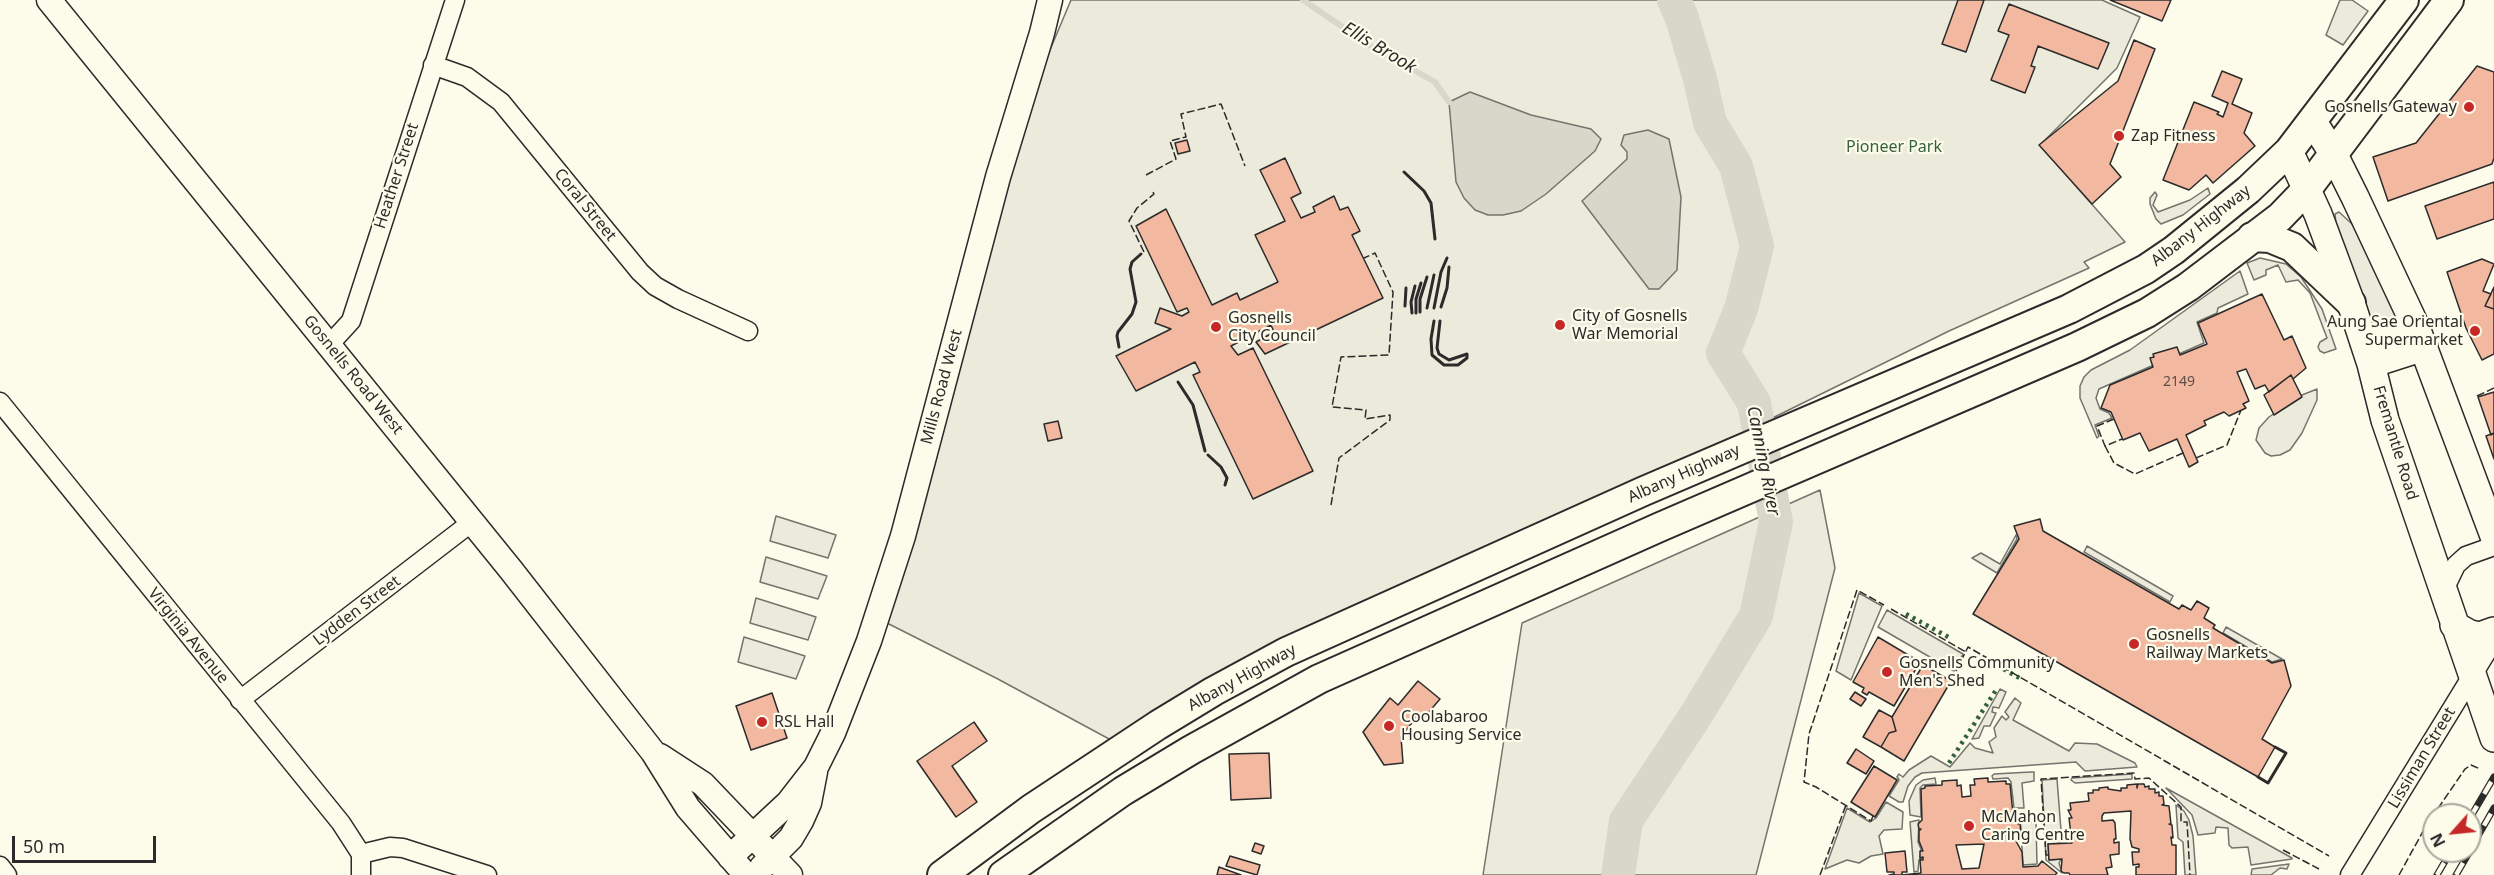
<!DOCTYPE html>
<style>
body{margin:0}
#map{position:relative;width:2494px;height:875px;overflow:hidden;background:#fdfbea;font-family:"Noto Sans",sans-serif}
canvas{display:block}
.north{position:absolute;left:2422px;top:803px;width:60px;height:60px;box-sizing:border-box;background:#fdfbea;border:2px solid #a9a89e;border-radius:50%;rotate:243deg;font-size:16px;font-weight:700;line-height:24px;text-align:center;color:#2b2b2b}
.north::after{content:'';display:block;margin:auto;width:21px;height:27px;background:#c62828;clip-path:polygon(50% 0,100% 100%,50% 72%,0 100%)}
.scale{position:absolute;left:12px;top:836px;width:144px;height:27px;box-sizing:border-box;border:3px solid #2b2b2b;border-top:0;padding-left:8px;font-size:18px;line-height:21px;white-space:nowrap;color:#2b2b2b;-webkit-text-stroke:4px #fdfbea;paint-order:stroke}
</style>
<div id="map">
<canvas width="2494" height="875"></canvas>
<div class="north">N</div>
<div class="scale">50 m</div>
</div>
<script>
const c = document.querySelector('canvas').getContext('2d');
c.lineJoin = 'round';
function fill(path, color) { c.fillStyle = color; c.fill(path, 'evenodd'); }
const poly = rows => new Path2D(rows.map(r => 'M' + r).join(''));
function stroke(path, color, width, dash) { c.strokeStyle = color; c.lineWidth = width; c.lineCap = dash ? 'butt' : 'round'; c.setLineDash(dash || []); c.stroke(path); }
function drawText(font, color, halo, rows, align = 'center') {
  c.font = font + ' "Noto Sans",sans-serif'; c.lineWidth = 4.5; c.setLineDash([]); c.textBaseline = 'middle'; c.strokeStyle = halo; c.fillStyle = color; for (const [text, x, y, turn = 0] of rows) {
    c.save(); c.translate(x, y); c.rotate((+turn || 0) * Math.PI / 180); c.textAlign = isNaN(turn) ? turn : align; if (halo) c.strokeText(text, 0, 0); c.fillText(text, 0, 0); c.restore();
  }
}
const green = poly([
 [1071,0,2102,0,2140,17,2117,68,2040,145,2125,242,2084,262,2089,268,1949,331,1194,703,1124,747,996,678,881,620,1013,138,1071,0],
 [2340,0,2352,0,2368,11,2343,45,2326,35,2340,0],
 [2208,188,2210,194,2183,215,2161,224,2156,219,2150,204,2150,198,2155,192,2157,195,2153,205,2158,212,2190,200,2208,188],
 [2339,212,2352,224,2370,257,2399,322,2374,331,2336,223,2335,214,2339,212],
 [2260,258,2286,264,2301,277,2322,309,2336,349,2324,353,2320,351,2318,347,2320,342,2327,338,2310,293,2298,280,2286,282,2278,265,2266,270,2266,275,2254,280,2247,263,2260,258],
 [2240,271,2248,294,2218,308,2217,313,2197,322,2204,343,2099,389,2096,398,2100,409,2109,413,2112,418,2095,425,2099,436,2097,438,2080,398,2080,386,2084,377,2091,370,2130,350,2240,271],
 [2317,389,2317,400,2302,433,2290,450,2280,455,2271,456,2265,453,2256,440,2259,428,2269,417,2302,395,2317,389],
 [1820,490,1835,568,1756,875,1483,875,1522,623,1820,490],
 [776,516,836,535,828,558,770,541,776,516],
 [2016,535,2017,539,1997,573,1972,558,1981,553,2000,564,2016,535],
 [2087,546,2173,596,2170,602,2084,552,2087,546],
 [766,557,827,576,818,599,760,582,766,557],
 [1859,593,1882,606,1851,680,1836,671,1859,593],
 [756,598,816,617,808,640,750,623,756,598],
 [1887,610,1963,654,1954,671,1878,627,1887,610],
 [2226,627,2282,659,2272,662,2223,633,2226,627],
 [744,637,805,656,796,679,738,662,744,637],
 [2000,689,2006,692,1999,708,1993,707,1992,712,1996,713,1990,726,1984,726,1979,738,1972,739,2000,689],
 [2015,698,2021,703,2013,720,2069,751,2075,743,2097,744,2135,763,2137,767,2085,771,2076,762,1922,773,1915,777,1908,786,1903,802,1899,802,1889,796,1899,780,1897,777,1899,774,1903,777,1909,770,1931,756,1950,767,1970,743,1975,748,1993,753,1989,742,1996,737,1994,728,2002,716,2006,720,2009,717,2005,712,2015,698],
 [2031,772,2034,772,2034,781,2022,783,2024,808,2014,808,2011,782,2008,778,1993,779,1992,776,1994,774,2031,772],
 [2132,774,2132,779,2075,783,2071,780,2072,778,2132,774],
 [1935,778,1936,784,1923,785,1920,788,1921,817,1910,815,1909,801,1916,785,1923,780,1935,778],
 [2057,779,2062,843,2048,844,2049,860,2061,859,2059,863,2062,873,2046,860,2042,780,2057,779],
 [2166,788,2292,858,2292,859,2251,865,2248,847,2232,848,2229,845,2228,828,2216,827,2215,833,2198,835,2192,815,2166,788],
 [1886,802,1903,812,1902,829,1884,830,1879,836,1883,854,1871,856,1859,863,1847,860,1825,869,1847,808,1870,822,1876,818,1886,802],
 [2176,805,2184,811,2189,820,2193,836,2196,875,2185,875,2183,842,2178,838,2176,805],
 [2024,814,2025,823,2036,822,2037,864,2023,865,2020,815,2024,814],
 [1919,820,1918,842,1921,849,1920,858,1922,859,1919,860,1918,871,1914,872,1910,822,1919,820],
 [2289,864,2287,869,2280,868,2271,875,2251,875,2252,869,2289,864]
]);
fill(green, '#ecebdb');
stroke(green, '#74746e', 1.5);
const water = poly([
 [1470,92,1531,115,1591,129,1601,139,1595,151,1546,194,1521,211,1503,215,1488,215,1475,210,1464,198,1456,182,1449,102,1470,92],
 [1648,130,1669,139,1681,197,1677,270,1659,289,1649,289,1582,201,1627,159,1627,152,1621,145,1624,135,1648,130]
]);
fill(water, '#d8d7c9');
stroke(water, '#74746e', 1.5);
stroke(poly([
 [1303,0,1369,45,1435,82,1449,102]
]), '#d8d7c9', 6);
stroke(poly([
 [1618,875,1626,821,1696,715,1756,616,1776,522,1754,403,1723,353,1741,309,1757,246,1736,166,1710,123,1700,79,1682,18,1674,0]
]), '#d8d7c9', 34);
const building = poly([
 [1958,0,1984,0,1966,52,1942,44,1958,0],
 [2110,0,2171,0,2162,21,2110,0],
 [2009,4,2109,43,2098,69,2038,46,2031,66,2035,67,2025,93,1991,80,2009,35,1998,31,2009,4],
 [2134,40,2155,49,2110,164,2121,177,2092,204,2039,145,2118,81,2134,40],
 [2477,66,2494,72,2494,158,2492,164,2388,201,2373,157,2416,143,2477,66],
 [2222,71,2242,79,2232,104,2252,113,2244,133,2255,146,2213,183,2206,175,2189,190,2163,180,2194,102,2219,112,2217,114,2223,117,2228,103,2212,96,2222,71],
 [1187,140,1190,151,1178,154,1175,143,1187,140],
 [1285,158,1301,193,1291,198,1301,218,1315,212,1313,207,1334,196,1340,210,1348,207,1360,231,1352,235,1383,298,1265,354,1256,342,1274,332,1271,325,1231,346,1238,355,1253,348,1313,471,1253,499,1193,375,1200,372,1195,362,1136,391,1116,356,1171,329,1155,323,1160,308,1182,316,1189,312,1187,308,1177,312,1136,226,1166,209,1212,305,1237,293,1240,300,1278,282,1255,235,1285,221,1260,170,1285,158],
 [2494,182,2494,219,2437,239,2425,206,2494,182],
 [2482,259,2494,264,2483,291,2491,294,2485,306,2494,309,2494,354,2482,360,2466,328,2447,272,2482,259],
 [2494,287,2494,309,2485,306,2494,287],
 [2262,294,2284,340,2292,336,2306,368,2293,379,2291,375,2269,392,2265,385,2255,389,2246,369,2237,372,2249,401,2243,404,2246,408,2229,416,2224,412,2204,421,2206,425,2186,435,2198,462,2189,467,2177,439,2149,451,2140,433,2123,440,2111,412,2101,408,2110,385,2153,367,2150,358,2154,357,2153,354,2177,347,2180,355,2207,344,2198,323,2262,294],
 [2291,375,2302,397,2274,415,2264,395,2291,375],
 [2494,392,2494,433,2491,435,2478,397,2494,392],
 [1058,421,1062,438,1048,441,1044,424,1058,421],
 [2494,433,2494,459,2486,436,2494,433],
 [2040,519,2043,531,2179,609,2182,605,2191,610,2197,601,2209,608,2204,618,2215,625,2213,628,2272,663,2284,660,2291,686,2262,739,2275,747,2258,777,1973,614,2019,539,2014,526,2040,519],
 [1878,637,1920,662,1894,706,1869,692,1867,695,1862,692,1864,688,1853,682,1878,637],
 [1923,665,1951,681,1904,761,1881,747,1889,733,1896,731,1892,717,1923,665],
 [1418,681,1440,699,1422,720,1417,716,1401,737,1403,763,1384,765,1363,732,1390,698,1398,705,1418,681],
 [1855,692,1866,699,1861,706,1850,699,1855,692],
 [772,693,787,738,751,750,736,706,772,693],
 [1879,710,1892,717,1896,731,1889,733,1881,747,1863,737,1879,710],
 [974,722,987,741,952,766,977,802,956,817,917,761,974,722],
 [1856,749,1874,761,1866,774,1847,763,1856,749],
 [1269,753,1271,798,1231,800,1229,754,1269,753],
 [1874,766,1897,780,1875,817,1851,802,1874,766],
 [1988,778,1988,782,2006,781,2006,784,2010,784,2013,814,2018,816,2018,824,2020,823,2021,834,2018,834,2019,841,2016,841,2022,852,2023,867,2038,866,2042,861,2057,873,2055,875,1889,875,1894,874,1894,872,1887,872,1885,853,1905,851,1907,872,1902,872,1902,875,1921,873,1920,860,1923,860,1923,857,1920,858,1920,851,1923,851,1919,841,1919,831,1921,829,1919,829,1918,824,1922,820,1921,789,1925,788,1925,786,1942,785,1942,781,1957,780,1957,786,1961,785,1962,797,1971,796,1970,785,1975,785,1974,779,1988,778],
 [1984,844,1979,868,1962,869,1956,845,1984,844],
 [2137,784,2137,788,2138,784,2144,784,2145,787,2149,786,2149,789,2155,789,2155,793,2159,792,2159,796,2163,796,2164,804,2162,805,2169,806,2171,824,2169,824,2172,825,2173,838,2171,837,2172,845,2176,845,2176,875,2136,875,2136,867,2139,867,2139,864,2133,865,2132,852,2139,852,2139,849,2132,847,2130,839,2131,811,2104,813,2102,816,2102,821,2113,820,2115,823,2116,839,2114,839,2114,843,2119,842,2119,854,2110,855,2112,867,2106,868,2108,875,2070,875,2069,873,2064,873,2061,871,2062,859,2049,860,2048,844,2072,843,2069,818,2072,818,2068,810,2071,810,2070,803,2089,801,2088,793,2093,793,2093,790,2099,790,2099,788,2108,787,2108,789,2121,791,2121,788,2127,788,2127,785,2137,784],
 [1255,843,1264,846,1261,854,1252,851,1255,843],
 [1230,856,1260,865,1257,875,1226,866,1230,856],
 [1219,867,1241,875,1217,875,1219,867]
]);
fill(building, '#f2b8a0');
stroke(building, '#2b2b2b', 1.5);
const minor = poly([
 [433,65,467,77,501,102,640,272,655,286,678,299,748,331],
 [329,345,351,321,455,0],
 [0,402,341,823,361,854,361,875],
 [2443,592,2456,565,2466,556,2494,546],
 [240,700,472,522],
 [361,854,390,847,403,848,487,875],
 [0,866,7,875],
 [2350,875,2494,640]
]);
const secondary = poly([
 [49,0,511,570,653,752,688,808,746,875],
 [660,756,703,784,790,875],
 [730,857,788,803,816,767,833,733,869,641,903,536,998,177,1042,33,1050,0],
 [762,867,791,838,801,821,809,803,815,772]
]);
const primary = poly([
 [2313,122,2333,153,2355,197,2415,325,2494,536],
 [2289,151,2318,214,2351,303,2371,364,2385,420,2494,738],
 [2364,343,2415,325],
 [2371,364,2424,347],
 [2454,625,2470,634,2480,636,2494,631]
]);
const trunk = poly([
 [2252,237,2270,238,2292,247,2351,303],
 [942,875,1031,809,1158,725,1214,691,1286,652,1644,491,2069,309,2146,269,2174,250,2248,190,2289,151,2404,0],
 [1003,875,1123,791,1191,750,1319,679,1660,527,2077,347,2147,313,2188,287,2280,217,2307,189,2449,0]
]);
stroke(minor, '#2b2b2b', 21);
stroke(secondary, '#2b2b2b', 27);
stroke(primary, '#2b2b2b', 30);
stroke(trunk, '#2b2b2b', 32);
stroke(minor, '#fdfbea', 18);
stroke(secondary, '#fdfbea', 24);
stroke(primary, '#fdfbea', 27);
stroke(trunk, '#fdfbea', 28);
const rail = poly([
 [2470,818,2494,777],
 [2470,850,2494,808],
 [2437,875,2451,851],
 [2456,875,2470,851]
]);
stroke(rail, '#2b2b2b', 7);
stroke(rail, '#fdfbea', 4.5, [14]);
stroke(poly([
 [1906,614,1952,639],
 [1984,658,2023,680],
 [1949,763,1996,690]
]), '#34623c', 4.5, [3, 4.5]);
stroke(poly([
 [1146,175,1176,159,1170,141,1186,137,1181,114,1221,104,1245,166],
 [1144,252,1129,221,1137,208,1154,194,1152,190],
 [2477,396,2494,388],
 [2114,419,2097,426,2105,446,2122,439],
 [2105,446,2114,463,2135,474,2183,453,2185,456],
 [2196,458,2227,445,2241,410],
 [1331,505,1339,458,1390,420,1390,415,1365,419,1366,410,1332,407,1341,357,1389,355,1393,292,1375,253,1364,258],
 [1891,609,1966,652],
 [1951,681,1968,647,2329,856],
 [1873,816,1871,821,1816,787,1804,782,1809,734,1857,590,1884,605],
 [2283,850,2319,869],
 [2049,855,2046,855,2041,779,2134,773,2135,779,2149,778,2181,807,2181,822,2187,822,2190,875],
 [1820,875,1846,805],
 [2399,875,2426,826,2465,769,2471,765,2480,769]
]), '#2b2b2b', 1.5, [8, 3]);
stroke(poly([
 [1404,172,1424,191,1431,203,1435,239],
 [1405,306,1406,288],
 [1441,307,1447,288,1449,267],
 [1427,308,1434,275],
 [1434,308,1441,272,1447,258],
 [1420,312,1420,299,1427,277],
 [1412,313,1411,302,1415,286],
 [1416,313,1416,299,1421,283],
 [1434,321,1431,339,1432,355,1444,365,1458,365,1467,358,1467,354,1449,360,1439,354,1437,348,1440,321],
 [1119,347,1117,336,1118,332,1132,314,1136,302,1130,269,1132,262,1141,254],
 [1178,382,1193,405,1205,451],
 [1208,455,1221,467,1227,478,1225,485],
 [2258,777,2268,783,2286,753,2275,747]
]), '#2b2b2b', 3);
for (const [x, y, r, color] of [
 [2469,107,6,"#c62828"],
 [2119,136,6,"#c62828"],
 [1560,325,6,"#c62828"],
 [1216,327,6,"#c62828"],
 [2475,331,6,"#c62828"],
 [2134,644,6,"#c62828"],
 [1887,672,6,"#c62828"],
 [762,722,6,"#c62828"],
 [1389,726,6,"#c62828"],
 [1969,826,6,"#c62828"]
]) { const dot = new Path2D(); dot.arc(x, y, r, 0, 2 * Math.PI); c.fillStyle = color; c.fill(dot); stroke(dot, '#fdfbea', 2); }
drawText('14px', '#5d4e48', null, [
 ["2149",2179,382]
]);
drawText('16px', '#2b2b2b', '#fdfbea', [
 ["Gosnells Gateway",2457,107,"right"],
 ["Zap Fitness",2131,136],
 ["City of Gosnells",1572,316],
 ["War Memorial",1572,334],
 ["Gosnells",1228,318],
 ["City Council",1228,336],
 ["Aung Sae Oriental",2463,322,"right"],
 ["Supermarket",2463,340,"right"],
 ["Gosnells",2146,635],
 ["Railway Markets",2146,653],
 ["Gosnells Community",1899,663],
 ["Men's Shed",1899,681],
 ["Coolabaroo",1401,717],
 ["Housing Service",1401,735],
 ["RSL Hall",774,722],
 ["McMahon",1981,817],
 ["Caring Centre",1981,835]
], 'left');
drawText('16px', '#34623c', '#fdfbea', [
 ["Pioneer Park",1894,147]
]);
drawText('16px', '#2b2b2b', '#fdfbea', [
 ["Heather Street",397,176,-72],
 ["Coral Street",585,205,51],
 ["Albany Highway",2201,226,-38],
 ["Gosnells Road West",353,375,51],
 ["Mills Road West",942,387,-75],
 ["Fremantle Road",2395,443,73],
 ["Albany Highway",1684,474,-24],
 ["Lydden Street",357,611,-37],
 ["Virginia Avenue",188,636,51],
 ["Albany Highway",1242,678,-29],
 ["Lissiman Street",2422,758,-59]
]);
drawText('italic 18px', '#2b2b2b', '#fdfbea', [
 ["Ellis Brook",1379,48,31],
 ["Canning River",1763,461,79]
]);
</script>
